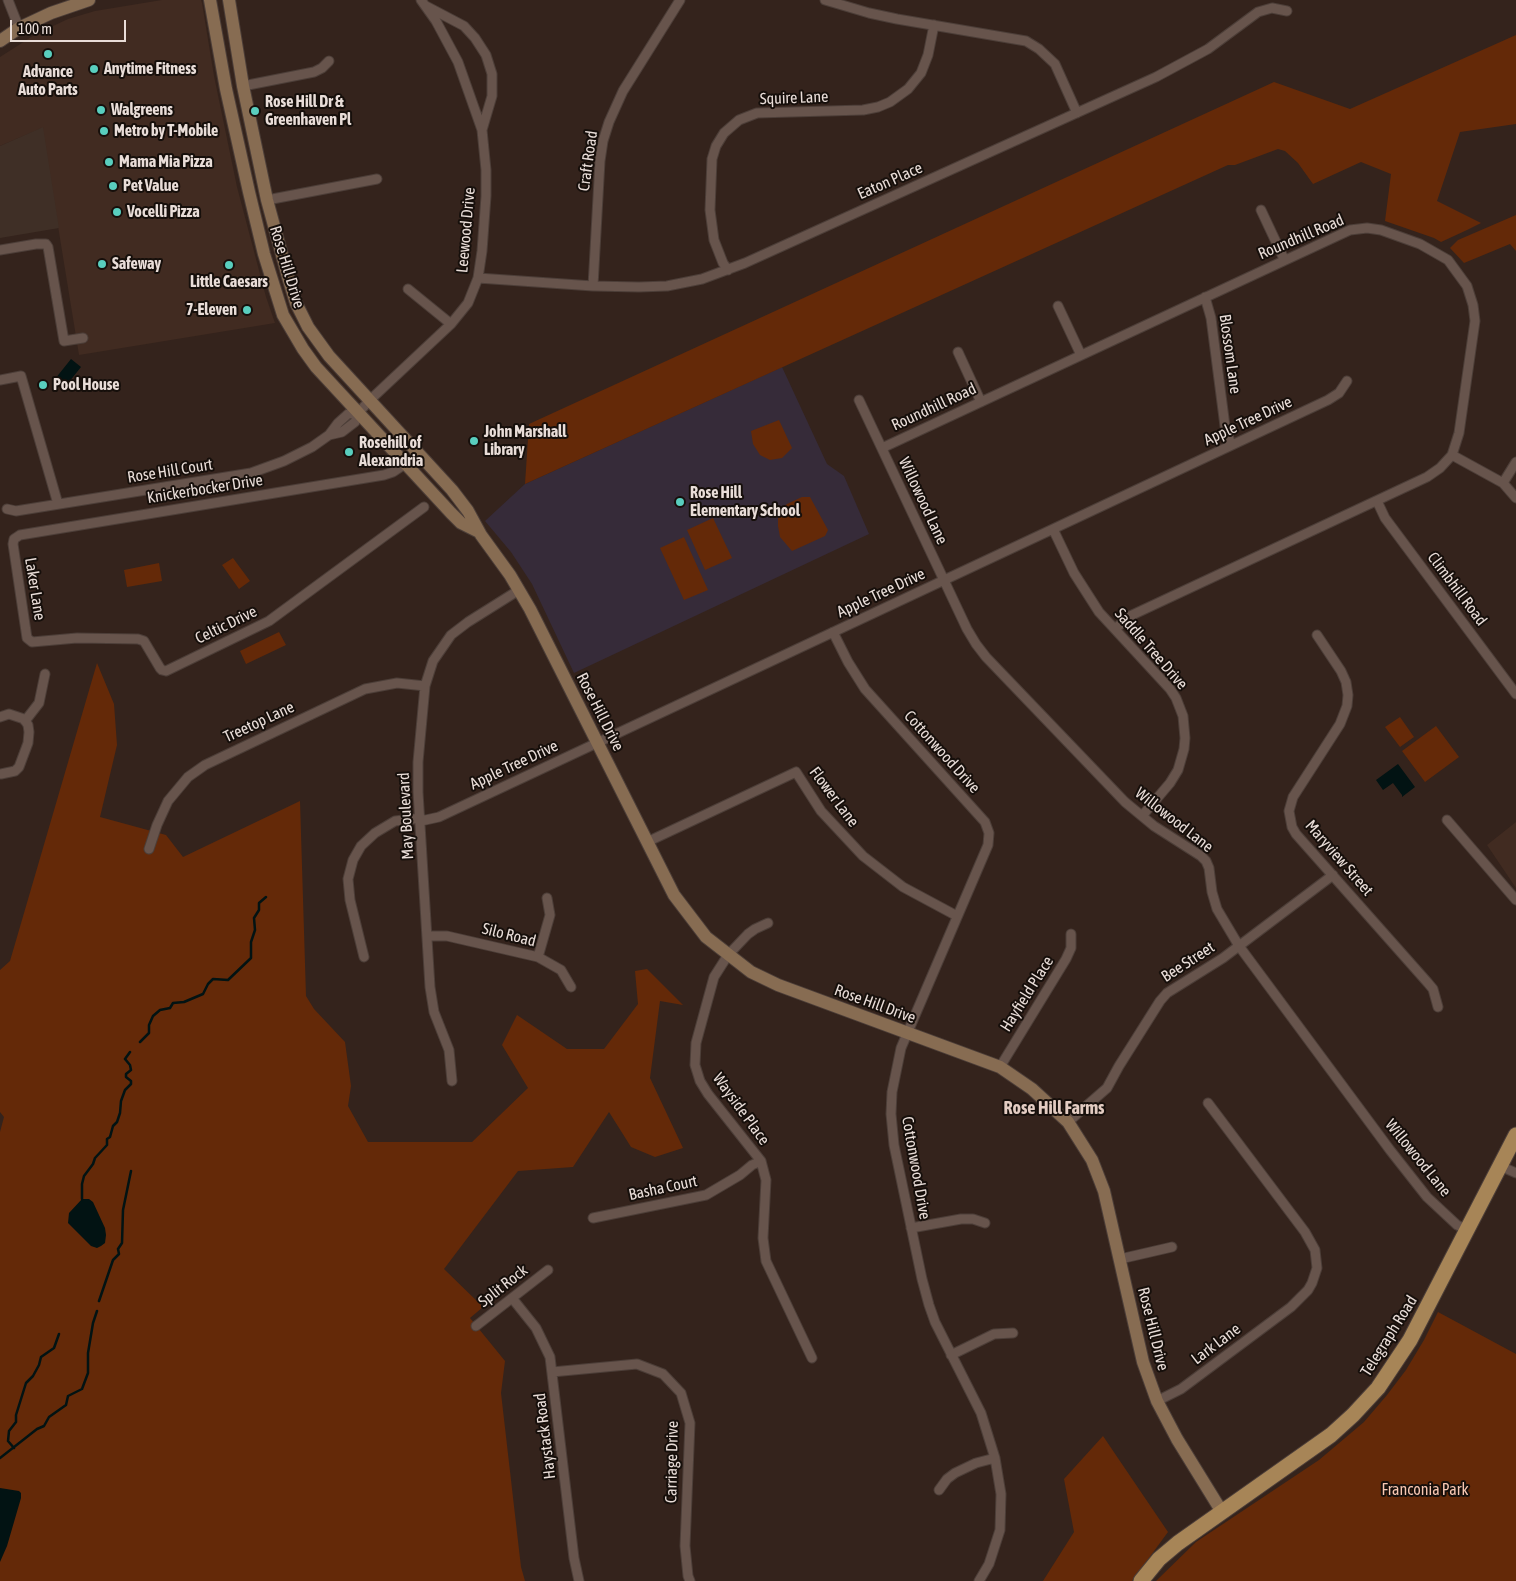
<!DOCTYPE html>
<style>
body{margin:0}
#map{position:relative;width:1516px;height:1581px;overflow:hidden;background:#34231c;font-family:"Asap Condensed",sans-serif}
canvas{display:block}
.scale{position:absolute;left:10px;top:20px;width:116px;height:22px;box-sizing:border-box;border:2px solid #e9ddd8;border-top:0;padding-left:6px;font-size:15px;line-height:18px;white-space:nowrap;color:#e9ddd8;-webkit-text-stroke:4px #160f0b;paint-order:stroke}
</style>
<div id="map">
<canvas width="1516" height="1581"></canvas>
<div class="scale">100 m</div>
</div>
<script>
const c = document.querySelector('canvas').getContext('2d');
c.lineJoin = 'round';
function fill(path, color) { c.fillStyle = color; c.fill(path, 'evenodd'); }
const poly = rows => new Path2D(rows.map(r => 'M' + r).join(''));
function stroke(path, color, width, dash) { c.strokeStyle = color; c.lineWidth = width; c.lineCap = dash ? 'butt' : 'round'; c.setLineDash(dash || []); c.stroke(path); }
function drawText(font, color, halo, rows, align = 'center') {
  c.font = font + ' "Asap Condensed",sans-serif'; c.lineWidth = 4; c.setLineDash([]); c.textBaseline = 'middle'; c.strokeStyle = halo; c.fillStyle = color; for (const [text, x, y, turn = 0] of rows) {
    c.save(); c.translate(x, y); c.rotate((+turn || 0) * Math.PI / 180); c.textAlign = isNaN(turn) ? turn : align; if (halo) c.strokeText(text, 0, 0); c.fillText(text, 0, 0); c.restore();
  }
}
fill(poly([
 [162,0,201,0,202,3,214,76,237,187,266,297,275,323,79,355,42,128,0,146,0,57,36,34,68,19,95,11],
 [1516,822,1516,888,1487,845]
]), '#412b21');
fill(poly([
 [43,127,59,228,0,238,0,146]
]), '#3f2f26');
fill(poly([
 [782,367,827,464,844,476,869,534,574,673,532,584,511,552,485,521,525,484]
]), '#362b39');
fill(poly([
 [1516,35,1516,124,1460,132,1437,201,1481,223,1467,230,1441,242,1434,238,1385,221,1391,174,1361,162,1313,184,1298,163,1285,151,1278,149,1235,165,1228,165,525,484,529,424,1274,82,1350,109],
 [1516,215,1516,251,1510,244,1464,263,1450,248,1458,240],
 [779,420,792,448,782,458,770,460,760,455,753,444,751,431],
 [802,497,810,497,828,530,825,536,792,551,780,537,778,526,778,517,782,508,787,504],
 [713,518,732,558,705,570,687,530],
 [684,537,708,590,684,600,660,548],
 [233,558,250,581,239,589,222,565],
 [159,563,162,581,127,587,124,570],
 [279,632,286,645,246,664,240,651],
 [97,663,114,704,117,745,100,817,166,835,183,857,300,801,306,996,314,1009,345,1042,351,1086,348,1106,368,1142,472,1142,528,1088,502,1045,517,1015,567,1049,604,1049,638,1004,635,971,647,969,683,1005,660,1001,650,1078,683,1148,655,1157,631,1147,609,1112,573,1167,518,1171,444,1269,483,1307,470,1318,505,1361,501,1393,521,1567,525,1581,0,1581,0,1132,4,1117,0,1112,0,970,10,961],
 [1400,717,1414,737,1400,747,1385,727],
 [1436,726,1459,757,1425,782,1402,751],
 [1438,1312,1516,1354,1516,1581,1156,1581,1196,1542,1319,1460,1364,1422,1387,1395,1406,1370,1424,1340],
 [1103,1436,1168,1532,1132,1581,1043,1581,1074,1532,1064,1479]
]), '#642908');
fill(poly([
 [71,359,81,367,65,387,55,379],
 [1398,764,1415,787,1402,797,1402,795,1393,783,1383,790,1376,780],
 [82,1199,89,1199,93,1202,105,1228,106,1235,105,1243,101,1246,97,1248,91,1246,68,1223,69,1213],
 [0,1488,19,1491,21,1493,21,1498,7,1546,0,1562]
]), '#021313');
stroke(poly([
 [140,1042,149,1033,149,1025,153,1016,160,1010,170,1008,173,1003,184,1002,203,994,208,984,213,979,228,980,251,958,251,942,255,930,254,918,259,910,259,903,266,897],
 [82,1199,82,1184,84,1176,93,1164,95,1158,107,1145,107,1139,110,1137,113,1126,117,1122,120,1113,121,1101,125,1090,131,1084,131,1081,126,1077,126,1074,131,1070,130,1065,125,1059,130,1052],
 [99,1301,113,1260,119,1254,118,1249,122,1243,123,1210,131,1171],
 [14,1448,8,1441,9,1431,16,1422,16,1415,26,1383,33,1376,39,1365,41,1357,54,1348,59,1334],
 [0,1458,37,1429,44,1426,49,1417,66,1405,68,1396,82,1389,88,1373,88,1353,93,1323,97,1311]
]), '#021313', 2.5);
const street = poly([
 [8,0,19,28],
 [825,0,869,13,897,19,1026,41,1039,49,1055,64,1077,113],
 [426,6,464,26,475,38,486,55,492,74,492,96,482,130],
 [243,86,314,72,322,68,329,61],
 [267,200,377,179],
 [1261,210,1284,259],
 [0,250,36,244,46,244,48,247,64,341,83,338],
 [728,270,723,263,714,240,710,210,712,159,716,146,724,133,739,120,757,113,863,110,878,107,890,102,908,89,921,73,928,55,934,25],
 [478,278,593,286,639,287,667,286,702,279,745,263,1156,77,1208,49,1258,12,1272,8,1287,11],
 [593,286,600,161,603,141,609,122,623,91,680,0],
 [408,289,451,324],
 [1205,297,1211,318,1225,426,1231,445],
 [1058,306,1081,355],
 [958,352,981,402],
 [0,380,21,376,58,504],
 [859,400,967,629,976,644,986,657,1125,802,1154,826,1201,856,1206,861,1209,868,1212,892,1217,909,1239,946,1390,1150,1427,1197,1457,1225,1468,1230],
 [329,435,342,432,355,422,359,412,370,400,451,324,468,303,478,278,482,251,486,196,486,170,482,130,458,62,436,21,421,0],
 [882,448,1350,230,1367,228,1381,230,1420,244,1448,260,1467,286,1473,305,1475,321,1459,433,1452,455,1440,468,1427,477,1130,616,1115,629],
 [1452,455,1503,483,1516,498],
 [405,464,393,472,384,475,20,535,14,539,13,544,27,638,32,642,77,638,138,639,144,641,160,668,162,670,166,671,269,621,424,507],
 [1503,483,1516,462],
 [1377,501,1385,518,1516,694],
 [7,509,16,511,251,473,284,461,312,447,329,435,338,423,348,414,359,412],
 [1053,529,1074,573,1099,612,1170,689,1176,698,1183,716,1185,738,1184,749,1178,770,1170,783,1142,816],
 [833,632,848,662,865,689,985,822,989,833,988,845,901,1048,892,1092,891,1114,894,1145,922,1279,929,1305,935,1322,981,1413,995,1458,1001,1494,1000,1530,989,1564,979,1581],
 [1317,635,1341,671,1346,682,1348,695,1347,706,1340,724,1293,797,1289,811,1292,827,1296,834,1428,983,1433,989,1438,1007],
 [0,717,9,714,24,719,28,725,29,732,28,743,19,767,15,771,1,774],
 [25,721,39,703,45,674],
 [1447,820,1516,900],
 [421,821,439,817,1328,400,1339,393,1347,381],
 [647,842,796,772,821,811,863,856,903,887,957,916],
 [149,849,157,825,168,801,188,777,205,765,365,689,397,683,425,686],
 [768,923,755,929,748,934,728,955,714,977,696,1043,695,1065,700,1081,708,1094,761,1161,766,1180,763,1238,766,1261,812,1358],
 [428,936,447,936,538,957,561,970,571,987],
 [364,957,350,900,348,879,353,860,361,846,375,833,395,821,421,818],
 [538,957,550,915,547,898],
 [1000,1067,1066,959,1071,948,1071,934],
 [452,1081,449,1050,434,1012,430,987,418,792,418,762,425,686,433,661,451,635,468,622,519,590],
 [1068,1122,1107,1088,1119,1066,1160,1001,1167,993,1223,958,1333,875],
 [1500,1166,1516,1173],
 [593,1218,706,1195,740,1175,752,1165,761,1161],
 [911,1228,961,1219,973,1219,985,1223],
 [1120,1259,1172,1247],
 [512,1298,536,1328,550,1357,574,1558,579,1581],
 [476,1326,548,1270],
 [951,1355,994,1334,1013,1333],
 [552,1372,637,1364,663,1374,681,1393,690,1423,685,1546,688,1576,690,1581],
 [1157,1401,1181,1389,1291,1307,1308,1290,1312,1283,1317,1268,1315,1250,1305,1232,1208,1103],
 [939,1490,947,1479,955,1473,976,1463,995,1458]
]);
const secondary = poly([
 [210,0,226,89,249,192,264,254,283,315,303,349,316,367,451,513,461,523,479,532],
 [229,0,243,86,267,200,288,277,296,303,308,327,329,356,452,490,468,511,481,535,510,575,530,609,674,895,706,937,751,972,778,985,1000,1067,1032,1089,1068,1122,1092,1160,1104,1191,1143,1362,1157,1401,1177,1439,1222,1512],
 [0,41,19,28,51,13,89,0]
]);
const primary = poly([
 [1141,1581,1159,1559,1178,1543,1331,1435,1353,1415,1378,1388,1410,1340,1516,1135]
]);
stroke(street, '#4c3e38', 11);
stroke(secondary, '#4c3e38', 14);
stroke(primary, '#4c3e38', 17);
stroke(street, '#67544c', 9);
stroke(secondary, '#876c52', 12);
stroke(primary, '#a78557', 15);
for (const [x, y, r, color] of [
 [48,54,5,"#59cebe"],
 [94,69,5,"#59cebe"],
 [101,110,5,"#59cebe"],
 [255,111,5,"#59cebe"],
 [104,131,5,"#59cebe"],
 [109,162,5,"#59cebe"],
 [113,186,5,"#59cebe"],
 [117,212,5,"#59cebe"],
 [102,264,5,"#59cebe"],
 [229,265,5,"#59cebe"],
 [247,310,5,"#59cebe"],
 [43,385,5,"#59cebe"],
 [474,441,5,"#59cebe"],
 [349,452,5,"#59cebe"],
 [680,502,5,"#59cebe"]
]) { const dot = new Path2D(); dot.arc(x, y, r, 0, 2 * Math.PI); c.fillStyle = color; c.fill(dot); stroke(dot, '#160f0b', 2); }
drawText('bold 16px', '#e9ddd8', '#160f0b', [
 ["Anytime Fitness",104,69],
 ["Advance",48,72,"center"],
 ["Auto Parts",48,90,"center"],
 ["Rose Hill Dr &",265,102],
 ["Greenhaven Pl",265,120],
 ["Walgreens",111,110],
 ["Metro by T-Mobile",114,131],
 ["Mama Mia Pizza",119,162],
 ["Pet Value",123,186],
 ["Vocelli Pizza",127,212],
 ["Safeway",112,264],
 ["Little Caesars",229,282,"center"],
 ["7-Eleven",237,310,"right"],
 ["Pool House",53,385],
 ["John Marshall",484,432],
 ["Library",484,450],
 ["Rosehill of",359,443],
 ["Alexandria",359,461],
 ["Rose Hill",690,493],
 ["Elementary School",690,511]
], 'left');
drawText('16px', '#e9ddd8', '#160f0b', [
 ["Squire Lane",794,98,-2],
 ["Craft Road",588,161,-82],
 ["Eaton Place",890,181,-24],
 ["Leewood Drive",466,230,-85],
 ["Roundhill Road",1301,237,-23],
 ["Rose Hill Drive",287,267,73],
 ["Blossom Lane",1230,354,82],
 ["Roundhill Road",934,407,-25],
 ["Apple Tree Drive",1248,421,-25],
 ["Rose Hill Court",170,471,-9],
 ["Knickerbocker Drive",205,489,-9],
 ["Willowood Lane",923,501,65],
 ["Laker Lane",35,589,81],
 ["Climbhill Road",1457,589,53],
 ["Apple Tree Drive",881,593,-25],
 ["Celtic Drive",226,625,-26],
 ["Saddle Tree Drive",1151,649,49],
 ["Rose Hill Drive",600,712,63],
 ["Treetop Lane",259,722,-25],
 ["Cottonwood Drive",942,752,48],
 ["Apple Tree Drive",514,765,-25],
 ["Flower Lane",834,797,53],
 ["May Boulevard",406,816,-93],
 ["Willowood Lane",1174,820,38],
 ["Maryview Street",1339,858,49],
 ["Silo Road",509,935,14],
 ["Bee Street",1188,962,-33],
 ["Hayfield Place",1027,994,-58],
 ["Rose Hill Drive",875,1004,20],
 ["Wayside Place",741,1109,54],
 ["Willowood Lane",1418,1158,51],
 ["Cottonwood Drive",916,1168,80],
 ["Basha Court",663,1188,-12],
 ["Split Rock",503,1286,-38],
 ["Rose Hill Drive",1153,1329,76],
 ["Telegraph Road",1389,1336,-58],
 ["Lark Lane",1216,1344,-37],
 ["Haystack Road",545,1436,-97],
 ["Carriage Drive",672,1462,-89]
]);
drawText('16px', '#f8c7b2', '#160f0b', [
 ["Franconia Park",1425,1490]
]);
drawText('bold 18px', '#e3ccc2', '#160f0b', [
 ["Rose Hill Farms",1054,1108]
]);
</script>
